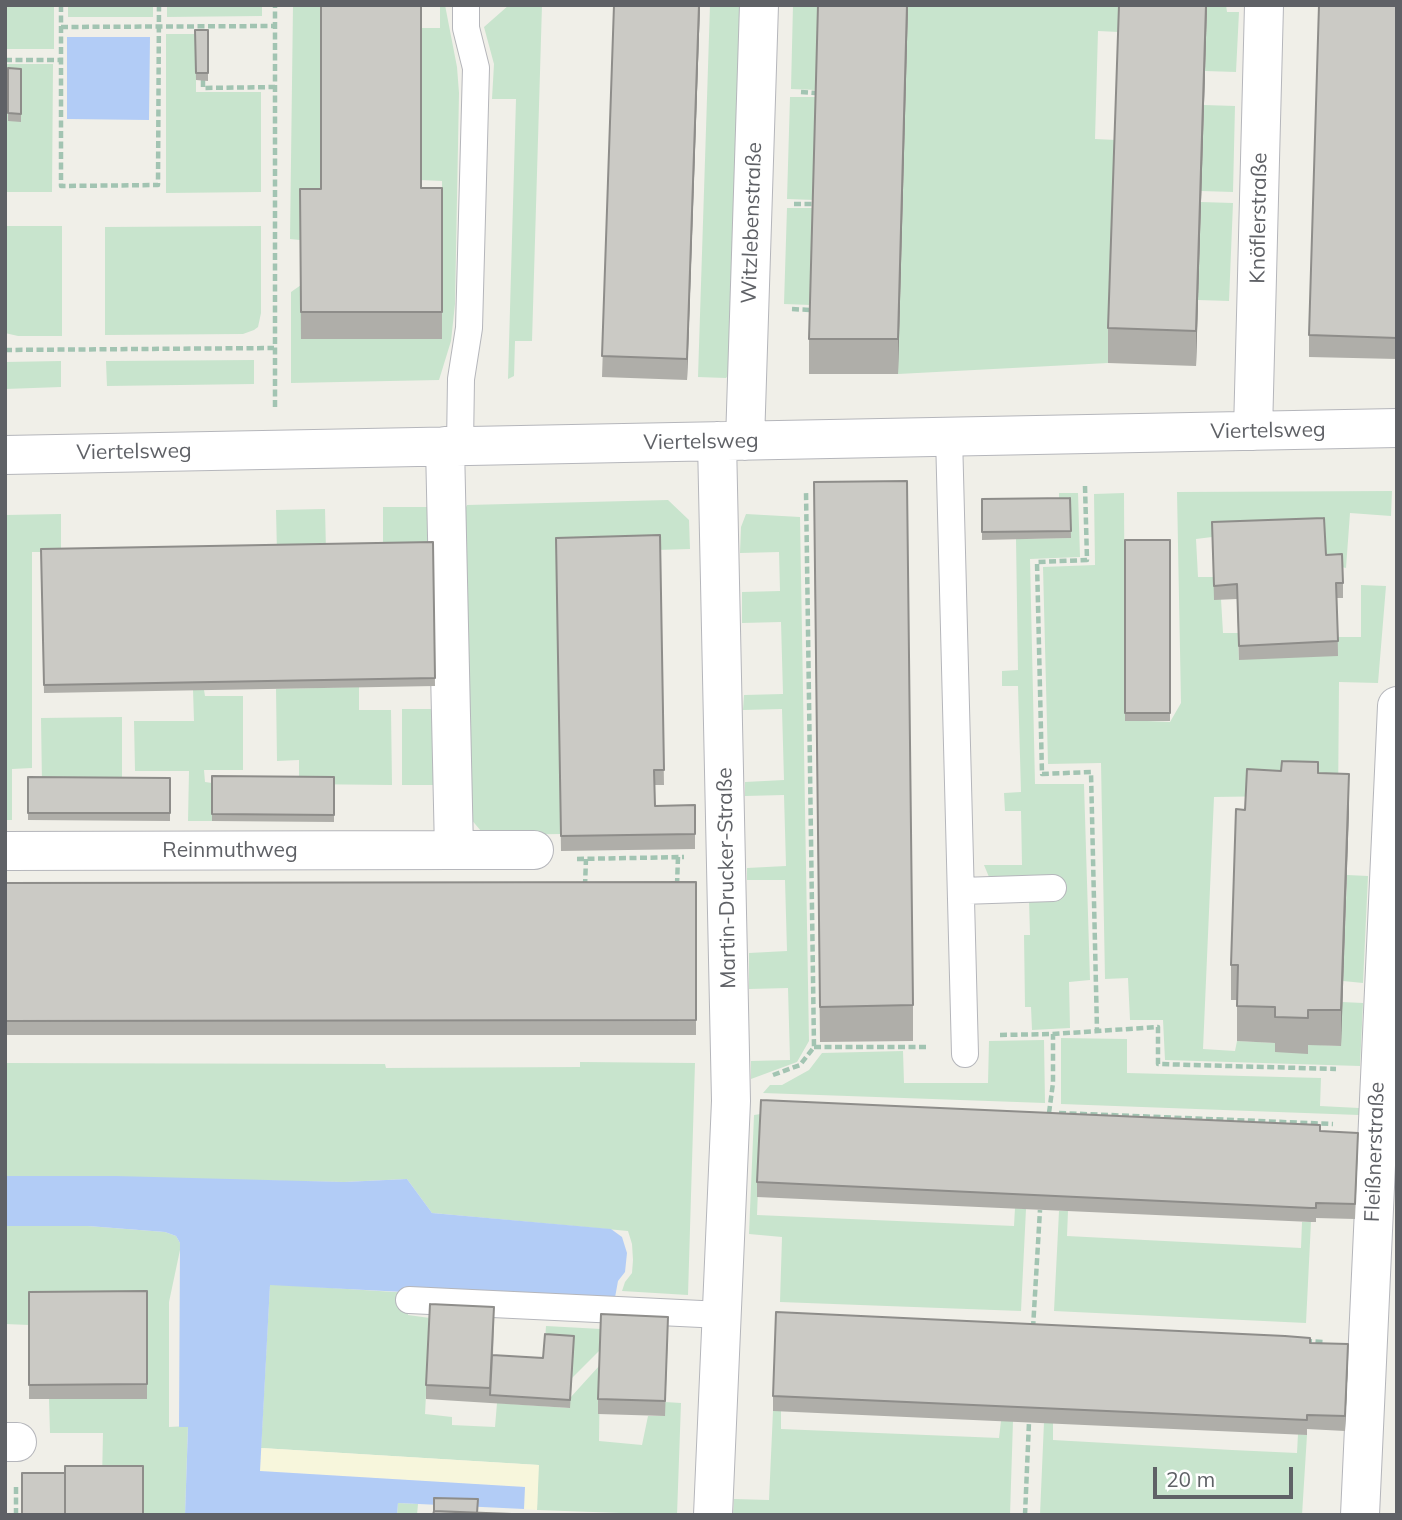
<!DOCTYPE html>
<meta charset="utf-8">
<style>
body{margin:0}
#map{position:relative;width:1402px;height:1520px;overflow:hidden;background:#f0efe8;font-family:Mulish,sans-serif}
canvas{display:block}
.frame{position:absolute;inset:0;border:7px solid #5f6166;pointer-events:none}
.scale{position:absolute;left:1153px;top:1467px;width:140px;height:32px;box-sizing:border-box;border:4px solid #5f6166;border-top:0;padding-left:9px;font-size:21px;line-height:24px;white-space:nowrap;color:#5f6166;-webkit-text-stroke:5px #fff;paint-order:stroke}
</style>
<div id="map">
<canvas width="1402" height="1520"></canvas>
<div class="frame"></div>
<div class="scale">20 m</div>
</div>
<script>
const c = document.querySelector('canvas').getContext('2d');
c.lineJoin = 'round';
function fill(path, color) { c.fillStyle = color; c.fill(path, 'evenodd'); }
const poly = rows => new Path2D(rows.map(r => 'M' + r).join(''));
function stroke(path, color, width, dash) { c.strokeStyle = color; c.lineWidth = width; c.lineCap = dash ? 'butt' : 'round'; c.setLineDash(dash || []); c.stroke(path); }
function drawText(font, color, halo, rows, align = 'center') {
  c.font = font + ' Mulish,sans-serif'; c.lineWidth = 6; c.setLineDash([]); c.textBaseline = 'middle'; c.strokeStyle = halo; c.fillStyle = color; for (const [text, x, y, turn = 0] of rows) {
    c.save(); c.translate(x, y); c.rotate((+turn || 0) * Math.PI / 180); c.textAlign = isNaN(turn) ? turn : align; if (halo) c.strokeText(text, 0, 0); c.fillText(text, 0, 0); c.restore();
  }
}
fill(poly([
 [5,5,54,5,54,49,5,49],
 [68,5,153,5,153,17,68,17],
 [167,5,262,5,262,16,167,17],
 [293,5,321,5,321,216,301,216,300,240,290,239],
 [440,5,445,5,457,67,459,93,455,304,451,341,439,380,291,383,291,292,301,285,301,339,442,339,442,181,420,180,421,28,440,28],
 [509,5,542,5,532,341,515,341,514,376,508,379,516,99,492,99,494,64,484,27],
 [710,5,742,5,731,372,726,378,698,377],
 [793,5,818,5,816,90,791,89],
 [908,5,1120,5,1119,32,1098,31,1095,139,1116,140,1108,363,898,374],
 [1207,5,1226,5,1227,12,1239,12,1236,72,1205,71],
 [166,34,196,34,196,92,261,92,261,192,166,193],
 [5,64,53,64,52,192,5,192],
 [790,97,816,97,814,200,787,199],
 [1204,105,1235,106,1233,192,1201,191],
 [1201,202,1233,203,1229,301,1198,300],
 [787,208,813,208,811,305,784,304],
 [5,226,62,226,62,336,18,336,5,333],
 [261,226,261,313,258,327,254,330,243,334,105,335,105,227],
 [254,360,254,384,107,386,106,361],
 [61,361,61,387,5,389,5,362],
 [1392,491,1391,516,1350,513,1346,568,1212,537,1196,539,1198,577,1213,577,1221,599,1223,633,1238,633,1239,660,1338,637,1361,637,1361,585,1386,586,1378,683,1339,682,1338,808,1282,796,1214,797,1203,1049,1235,1051,1237,1041,1341,1046,1342,1002,1363,1003,1360,1066,1165,1060,1163,1020,1130,1020,1128,978,1105,979,1101,763,1048,764,1043,567,1095,565,1094,494,1124,493,1125,720,1170,722,1181,703,1177,492],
 [1059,493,1078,493,1080,557,1030,559,1035,784,1084,784,1090,980,1069,982,1070,1028,1032,1030,1031,1007,1025,1007,1024,935,1030,935,1029,900,989,877,984,865,1022,865,1021,811,1005,811,1004,793,1021,792,1018,686,1002,686,1002,671,1018,670,1016,539,1070,538,1059,505],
 [668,500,689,520,690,549,556,553,561,834,495,835,481,831,470,818,461,517,467,505],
 [383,507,431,507,433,549,383,551],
 [325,509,326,551,277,553,276,510],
 [61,514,61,552,32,552,32,768,12,769,12,820,5,820,5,515],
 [746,514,800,517,809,1041,797,1062,751,1079,751,1061,790,1060,788,988,749,989,749,953,787,951,785,880,747,880,747,868,786,866,784,795,745,796,745,782,784,780,782,709,743,710,744,695,783,694,781,622,742,623,742,592,780,591,779,552,740,553,741,527],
 [359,687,359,710,391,710,392,785,299,784,299,760,277,761,276,689],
 [193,690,204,690,205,696,243,696,243,770,204,770,205,782,212,783,212,821,188,821,189,771,135,771,134,721,194,721],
 [402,709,435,709,436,778,433,785,402,785],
 [122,717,122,785,42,784,41,718],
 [1347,875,1368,876,1363,983,1343,981],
 [1061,1038,1127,1039,1127,1073,1321,1078,1320,1106,1359,1108,1359,1115,1061,1104],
 [1044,1040,1045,1103,763,1093,770,1085,782,1085,809,1070,822,1053,903,1051,904,1083,988,1083,989,1041],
 [580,1062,695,1063,688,1295,622,1291,625,1282,632,1273,633,1260,632,1244,628,1231,432,1213,407,1179,344,1182,5,1176,5,1063,385,1064,386,1068,580,1067],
 [761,1114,757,1215,1014,1226,1015,1208,1026,1209,1021,1311,780,1302,782,1237,749,1234,754,1115],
 [1059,1211,1068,1211,1067,1236,1301,1248,1302,1222,1311,1222,1306,1323,1054,1311],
 [5,1226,88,1226,165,1232,176,1236,180,1243,180,1250,169,1302,169,1427,188,1426,185,1515,143,1515,143,1481,102,1480,103,1433,50,1433,49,1399,29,1306,29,1325,5,1324],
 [270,1284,410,1293,408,1315,430,1318,425,1414,452,1417,452,1425,495,1427,497,1403,569,1408,570,1398,600,1365,599,1441,642,1445,648,1416,664,1416,665,1402,681,1403,677,1515,537,1510,538,1465,261,1448],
 [546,1326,601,1329,601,1349,572,1378,574,1344,545,1341],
 [781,1410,781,1429,999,1438,1001,1421,1013,1421,1010,1515,733,1515,734,1499,769,1500,773,1411],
 [1044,1422,1053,1423,1053,1440,1232,1450,1297,1453,1298,1434,1307,1435,1302,1515,1040,1515],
 [398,1503,418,1504,417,1515,397,1515]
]), '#c8e4cd');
fill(poly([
 [261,1448,539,1465,537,1510,524,1509,524,1487,260,1471]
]), '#f7f6dc');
fill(poly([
 [67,37,150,37,149,120,67,119],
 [5,1176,116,1176,344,1182,407,1179,432,1213,611,1229,622,1237,627,1253,625,1272,618,1281,614,1303,270,1285,260,1471,525,1487,524,1509,398,1503,397,1515,185,1515,188,1427,179,1427,180,1243,176,1236,165,1232,88,1226,5,1226]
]), '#b2ccf6');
const lane = poly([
 [949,436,965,1054],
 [460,445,461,379,469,328,476,68,466,28,466,5],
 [961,891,1053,888],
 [409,1300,722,1315]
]);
const street = poly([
 [1253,431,1264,5],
 [745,441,759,5],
 [5,455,1397,428],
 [454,850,534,850],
 [5,851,454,850,445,446],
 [5,1442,17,1442],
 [713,1515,731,1101,717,441],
 [1360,1515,1397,706]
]);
stroke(lane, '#b5b6bb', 28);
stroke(street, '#b5b6bb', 40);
stroke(poly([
 [61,5,61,186,158,185,159,5],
 [61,27,275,26],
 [5,60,60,60],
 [203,80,203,88,275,87],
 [801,92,816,93],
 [794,204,813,204],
 [792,309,810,310],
 [5,350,274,348],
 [275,407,275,5],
 [1085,486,1087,560,1037,562,1042,774,1091,772,1097,1030],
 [577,859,684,857],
 [677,885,678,857],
 [585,886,586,859],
 [1000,1035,1053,1034,1158,1027,1158,1064,1336,1069],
 [814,1047,929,1047],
 [773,1075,800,1065,814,1047,806,491],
 [1049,1113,1053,1083,1053,1034],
 [1059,1113,1333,1124],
 [1033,1328,1040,1210],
 [1305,1341,1324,1342],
 [16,1515,16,1485],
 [1025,1515,1029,1422]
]), '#a2c4b2', 4.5, [7, 3.5]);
stroke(lane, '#fff', 26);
stroke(street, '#fff', 38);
fill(poly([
 [614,5,700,5,687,380,602,377],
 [908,5,898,374,809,374,809,339],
 [1119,5,1207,5,1196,366,1108,363,1108,328],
 [1397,5,1397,359,1309,357,1309,335],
 [195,30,208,30,208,81,196,80],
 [8,68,21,69,21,122,8,121],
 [442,188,442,339,301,339,300,189],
 [1070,498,1071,538,982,540,982,499],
 [814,517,913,1005,913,1041,820,1042],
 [1212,522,1343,583,1343,598,1337,598,1338,656,1239,660,1237,599,1214,600],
 [660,535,664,785,654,785,655,806,695,805,695,849,561,851,556,538],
 [1125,540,1170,540,1170,721,1125,721],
 [433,542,435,686,44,693,41,549],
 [1318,773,1349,809,1341,1046,1308,1045,1308,1054,1275,1052,1275,1043,1237,1041,1237,1000,1231,1000,1231,965,1245,810],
 [212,776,334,777,334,822,212,821],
 [28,777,170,778,170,821,28,820],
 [696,882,696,1035,5,1035,5,883],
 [1320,1131,1358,1148,1355,1219,1316,1218,1316,1222,1311,1222,757,1197,757,1182],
 [147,1291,147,1399,29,1399,29,1292],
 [494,1322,493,1355,543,1358,574,1343,570,1408,426,1399,426,1385],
 [668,1331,665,1416,598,1414,598,1399],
 [1310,1343,1348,1359,1345,1431,1307,1429,1307,1435,773,1411,773,1396]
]), '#afaea9');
fill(poly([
 [699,5,700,5,687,380,687,359],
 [907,5,908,5,898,374,898,339],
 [1206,5,1207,5,1196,366,1196,331],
 [1349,774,1349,809,1341,1046,1341,1010],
 [1348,1344,1348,1359,1345,1431,1345,1416]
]), '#8e8d8a');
const building = poly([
 [321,5,421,5,421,188,442,188,442,312,301,312,300,189,321,189,321,5],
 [614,5,699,5,687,359,602,356,614,5],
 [818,5,907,5,898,339,809,339,818,5],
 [1119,5,1206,5,1196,331,1108,328,1119,5],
 [1319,5,1397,5,1397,338,1309,335,1319,5],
 [195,30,208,30,208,73,196,73,195,30],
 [8,68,21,69,21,114,8,113,8,68],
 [907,481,913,1005,820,1007,814,482,907,481],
 [1070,498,1071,531,982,532,982,499,1070,498],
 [1324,518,1326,555,1342,554,1343,583,1336,583,1338,641,1239,646,1237,584,1214,586,1212,522,1324,518],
 [660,535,664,770,654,770,655,806,695,805,695,834,561,836,556,538,660,535],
 [1125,540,1170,540,1170,713,1125,713,1125,540],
 [433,542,435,678,44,685,41,549,433,542],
 [1282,761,1318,762,1318,773,1349,774,1341,1010,1308,1010,1308,1018,1275,1017,1275,1007,1237,1006,1238,965,1231,965,1236,809,1245,810,1247,769,1281,771,1282,761],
 [212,776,334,777,334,815,212,814,212,776],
 [28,777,170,778,170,813,28,813,28,777],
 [696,882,696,1020,5,1021,5,883,696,882],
 [761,1100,1320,1125,1320,1131,1358,1133,1355,1204,1316,1203,1316,1208,1311,1208,757,1182,761,1100],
 [147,1291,147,1384,29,1385,29,1292,147,1291],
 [430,1304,494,1307,490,1388,426,1385,430,1304],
 [776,1312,1285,1336,1310,1338,1310,1343,1348,1344,1345,1416,1307,1415,1307,1420,773,1396,776,1312],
 [601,1314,668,1317,665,1401,598,1399,601,1314],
 [545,1334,574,1336,570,1400,490,1395,492,1355,543,1358,545,1334],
 [65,1466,143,1466,143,1515,65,1515,65,1466],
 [22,1473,65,1473,65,1515,22,1515,22,1473],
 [434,1498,478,1499,477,1513,434,1511,434,1498],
 [434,1511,512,1514,433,1515,434,1511]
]);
fill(building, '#cbcac5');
stroke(building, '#8e8d8a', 2);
drawText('21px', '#5f6166', '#fff', [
 ["Knöflerstraße",1259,218,-89],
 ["Witzlebenstraße",752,223,-88],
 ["Viertelsweg",1268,431,-1],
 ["Viertelsweg",701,442,-1],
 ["Viertelsweg",134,452,-1],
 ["Reinmuthweg",230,851],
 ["Martin-Drucker-Straße",727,878,-91],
 ["Fleißnerstraße",1375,1152,-88]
]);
</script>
